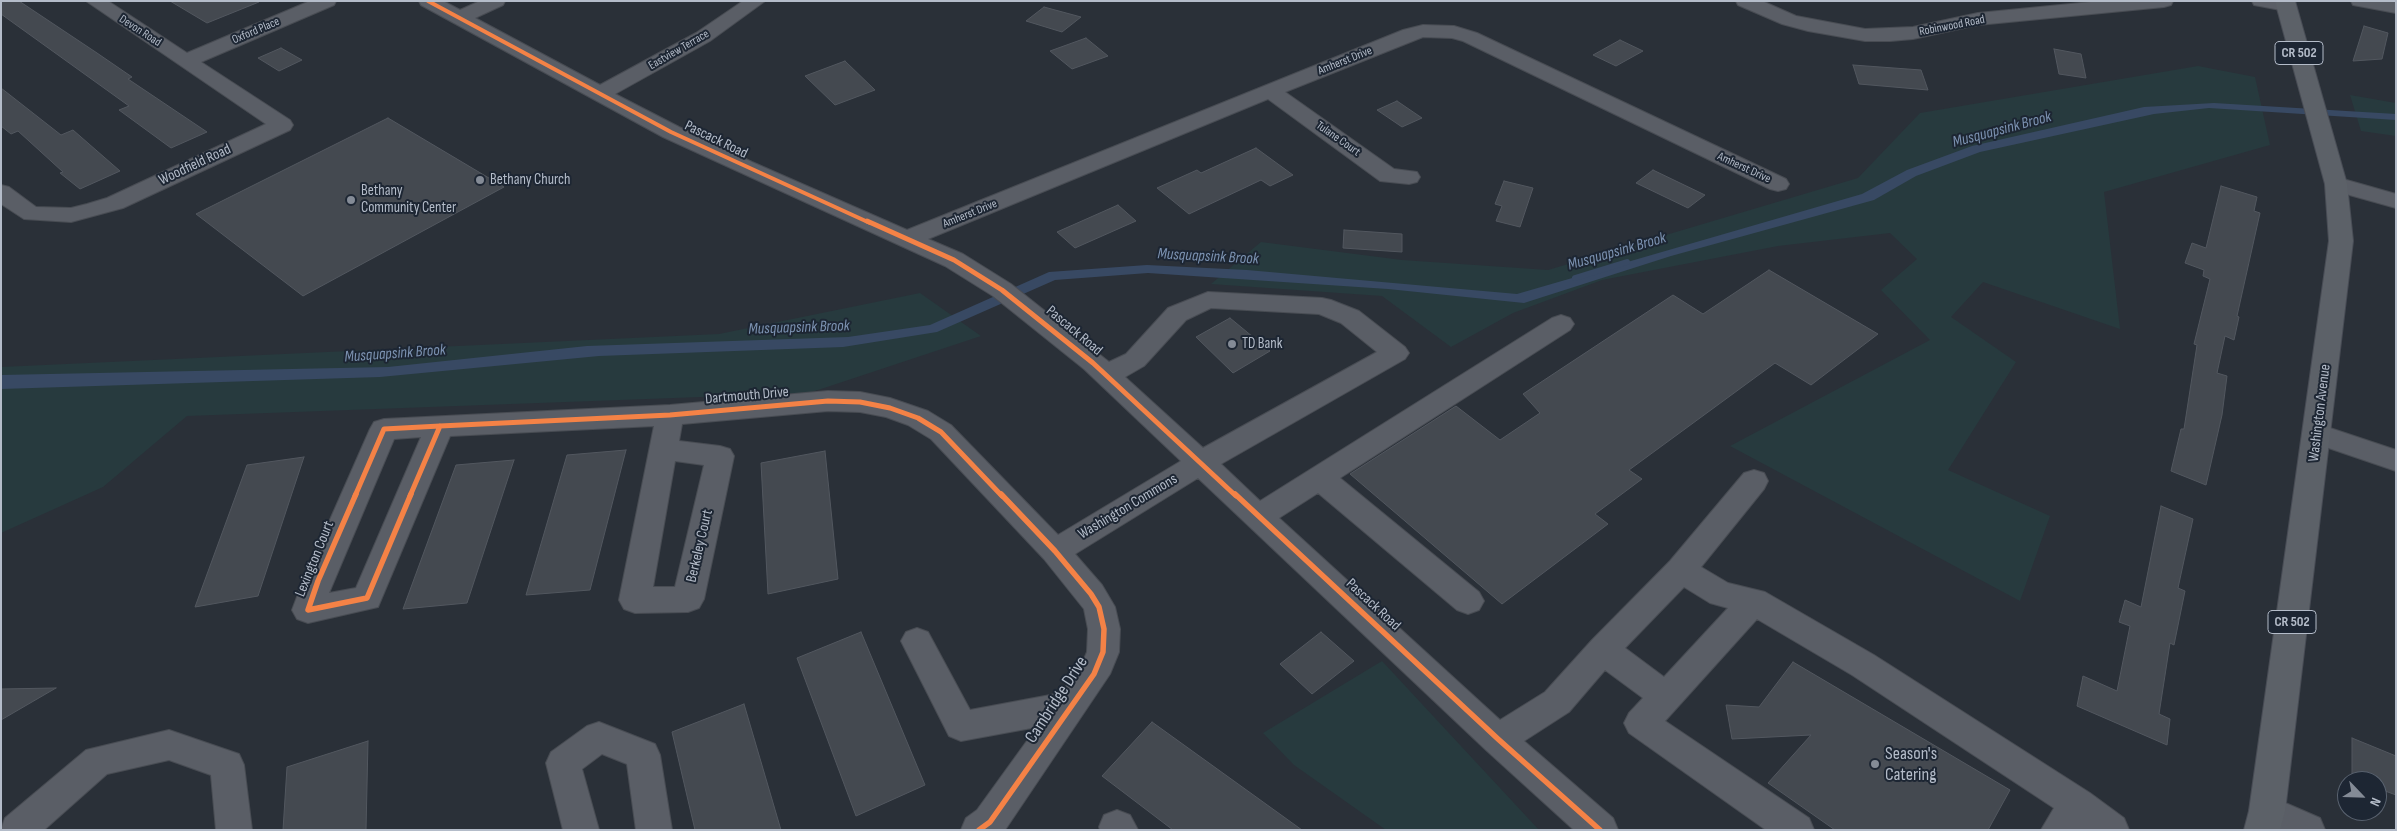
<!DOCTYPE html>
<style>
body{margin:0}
#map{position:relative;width:2397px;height:831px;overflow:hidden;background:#2a3038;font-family:"Sofia Sans Condensed",sans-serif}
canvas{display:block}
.frame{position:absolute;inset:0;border:2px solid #b4bcc9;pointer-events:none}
.north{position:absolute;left:2337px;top:771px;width:50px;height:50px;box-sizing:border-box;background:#1d2633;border:1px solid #59626f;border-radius:50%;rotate:114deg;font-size:14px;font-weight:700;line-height:20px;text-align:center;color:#b4bcc9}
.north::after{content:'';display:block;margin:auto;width:18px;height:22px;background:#848b96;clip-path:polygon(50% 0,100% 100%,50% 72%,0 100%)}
</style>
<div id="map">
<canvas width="2397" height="831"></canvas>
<div class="frame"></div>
<div class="north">N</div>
</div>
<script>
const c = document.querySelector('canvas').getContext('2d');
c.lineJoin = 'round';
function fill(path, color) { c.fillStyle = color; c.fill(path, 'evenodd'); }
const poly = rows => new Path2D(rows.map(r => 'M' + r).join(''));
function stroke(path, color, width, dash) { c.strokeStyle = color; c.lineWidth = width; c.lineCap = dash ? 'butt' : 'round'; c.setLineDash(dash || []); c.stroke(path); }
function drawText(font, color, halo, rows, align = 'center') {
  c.font = font + ' "Sofia Sans Condensed",sans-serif'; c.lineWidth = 4; c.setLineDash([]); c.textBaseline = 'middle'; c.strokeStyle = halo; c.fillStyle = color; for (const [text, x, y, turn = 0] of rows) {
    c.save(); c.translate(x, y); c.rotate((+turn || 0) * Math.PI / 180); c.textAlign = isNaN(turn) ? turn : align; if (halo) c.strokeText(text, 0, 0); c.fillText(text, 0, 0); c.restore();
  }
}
fill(poly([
 [2198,66,2255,77,2270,145,2104,192,2120,329,1983,282,1951,317,2016,362,1948,470,2050,516,2020,601,1730,446,1930,340,1881,290,1917,259,1890,233,1778,246,1602,280,1513,313,1451,347,1382,296,1211,284,1261,242,1402,260,1548,270,1858,178,1920,113],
 [2350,95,2396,103,2396,136,2361,131],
 [920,293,981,336,809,393,187,416,103,487,1,533,1,367,719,334],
 [1382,661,1539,830,1386,830,1294,765,1263,733]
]), '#273a3e');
fill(poly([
 [2214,103,2396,114,2396,120,2209,108,2154,114,1980,152,1916,176,1874,200,1671,256,1524,303,1388,289,1148,273,1055,280,937,332,843,347,599,356,380,377,1,389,1,375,388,367,587,346,848,337,930,325,1049,272,1147,265,1247,270,1517,294,1862,194,1907,170,1972,146,2144,107]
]), '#384963');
stroke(poly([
 [1575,278,1627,262]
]), '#384963', 6);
const building = poly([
 [1,1,19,1,97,53,132,77,128,79,207,132,171,148,119,110,129,106,1,14,1,1],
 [170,1,259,1,259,2,207,23,170,1],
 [1044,7,1081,17,1062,32,1026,21,1044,7],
 [2364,26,2388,33,2382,59,2353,61,2364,26],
 [1086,38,1108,56,1072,69,1050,51,1086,38],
 [1620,40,1643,51,1616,66,1593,55,1620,40],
 [281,48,302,60,279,71,258,58,281,48],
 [2054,49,2081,54,2086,78,2059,74,2054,49],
 [845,61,875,90,835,105,805,76,845,61],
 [1853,65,1921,70,1928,90,1859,84,1853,65],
 [1,88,61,135,73,130,120,171,80,189,60,173,63,172,18,131,11,134,1,126,1,88],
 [1397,101,1422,118,1402,127,1377,110,1397,101],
 [388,118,504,187,303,296,196,214,388,118],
 [1256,148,1293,175,1270,186,1261,180,1189,214,1157,188,1197,170,1201,173,1256,148],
 [1653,170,1705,195,1688,208,1636,183,1653,170],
 [1504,181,1533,188,1520,227,1496,221,1502,206,1495,204,1504,181],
 [2221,186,2257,197,2254,211,2260,213,2237,316,2239,317,2234,340,2225,336,2217,373,2227,376,2222,415,2206,485,2171,471,2181,429,2184,429,2197,345,2194,344,2210,279,2203,276,2204,270,2185,263,2192,243,2206,248,2221,186],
 [1118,205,1136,221,1075,248,1057,232,1118,205],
 [1344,230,1402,234,1402,252,1343,248,1344,230],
 [1769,270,1878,334,1811,385,1775,363,1629,470,1642,479,1595,514,1608,524,1502,604,1350,474,1456,406,1500,440,1540,413,1523,394,1673,295,1703,314,1769,270],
 [1230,318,1270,351,1233,373,1196,337,1230,318],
 [626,450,590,590,526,595,567,455,626,450],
 [825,451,838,579,768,594,761,463,825,451],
 [304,457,258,596,195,607,247,465,304,457],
 [514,460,467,603,403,609,456,465,514,460],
 [2161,506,2193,519,2178,588,2185,591,2174,645,2170,643,2159,714,2170,719,2167,745,2077,706,2083,676,2117,691,2130,626,2119,622,2125,600,2141,607,2161,506],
 [861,632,925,785,856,816,797,658,861,632],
 [1321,632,1354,661,1312,694,1280,664,1321,632],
 [1793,662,2010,790,1988,830,1835,830,1768,783,1811,735,1732,739,1726,705,1759,707,1793,662],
 [56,688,1,720,1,689,56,688],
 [744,704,781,830,695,830,672,732,744,704],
 [1152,722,1302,830,1173,830,1102,776,1152,722],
 [2352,738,2396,756,2396,795,2377,788,2377,781,2361,781,2352,777,2352,738],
 [368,741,366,830,283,830,287,767,368,741]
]);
fill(building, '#444950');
stroke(building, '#52575f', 1);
const minor = poly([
 [86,1,108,1,187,53,310,1,336,1,334,5,201,62,290,120,293,125,290,130,123,208,71,222,24,219,1,204,1,185,9,187,36,207,71,208,87,204,107,198,266,124,86,1],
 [419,1,443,1,460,10,480,1,505,1,503,5,475,18,600,85,696,33,743,1,765,1,710,41,615,94,679,127,752,162,907,230,1403,30,1423,25,1454,26,1477,33,1786,179,1789,184,1786,189,1778,191,1770,189,1463,41,1452,38,1423,37,1285,92,1394,169,1417,172,1420,177,1417,182,1409,184,1380,181,1268,99,928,239,963,254,1011,284,1109,362,1126,354,1168,308,1208,292,1322,298,1331,300,1359,311,1405,347,1409,353,1405,359,1221,464,1260,501,1552,318,1561,315,1570,318,1574,324,1570,330,1340,478,1479,592,1484,601,1479,610,1468,614,1457,610,1318,493,1279,518,1500,720,1545,692,1592,640,1670,561,1744,473,1754,470,1764,473,1768,481,1764,489,1701,567,1728,583,1765,592,1874,655,2090,793,2124,818,2129,830,2041,830,2054,808,1852,675,1757,619,1665,721,1809,818,1814,830,1766,830,1629,733,1624,723,1629,713,1643,698,1605,670,1569,712,1524,741,1613,818,1618,830,1574,830,1486,750,1198,478,1075,554,1102,585,1115,607,1120,629,1119,652,1110,674,1005,830,961,830,966,818,977,810,1037,727,961,741,949,736,901,641,906,632,917,628,928,632,970,710,1061,693,1081,666,1087,652,1088,629,1084,609,1044,559,931,439,908,425,886,417,860,412,828,411,682,424,679,441,720,446,730,449,734,456,704,599,699,608,688,612,635,613,624,609,619,600,654,426,450,436,378,607,308,623,297,619,292,610,303,581,370,429,374,422,384,419,670,405,828,391,860,392,890,398,928,411,951,425,1058,535,1181,461,1084,369,993,296,945,266,663,137,421,5,419,1],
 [1211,308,1319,314,1341,323,1377,352,1203,448,1125,377,1144,366,1186,320,1211,308],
 [421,437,356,588,329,593,394,439,421,437],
 [675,461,704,465,675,587,653,587,675,461],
 [1684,587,1710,603,1728,608,1664,677,1625,648,1684,587],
 [1736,1,1762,1,1796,16,1865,29,1913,27,1978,13,2101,1,2173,1,2171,5,2164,7,1978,25,1913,39,1890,41,1865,41,1808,31,1782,24,1738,5,1736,1],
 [2252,1,2293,1,2296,5,2293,9,2286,11,2254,5,2252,1],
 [2351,1,2396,1,2396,13,2353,5,2351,1],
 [2336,177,2396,194,2396,208,2328,189,2325,184,2328,179,2336,177],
 [2318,424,2396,450,2396,471,2308,441,2304,434,2308,427,2318,424],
 [599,722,655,744,660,755,672,830,636,830,627,764,602,754,582,769,599,830,563,830,546,763,551,752,587,726,599,722],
 [169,730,239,754,244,765,252,830,216,830,211,775,169,760,107,774,44,830,1,830,5,818,86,750,169,730],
 [2267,795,2320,818,2325,830,2269,830,2254,823,2249,811,2254,799,2267,795],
 [1117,810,1130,815,1138,830,1100,830,1099,827,1104,815,1117,810]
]);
const major = poly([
 [2275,1,2295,1,2347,184,2353,241,2285,811,2280,830,2244,830,2249,811,2329,241,2325,184,2275,1]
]);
stroke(minor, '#484c53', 2);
stroke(major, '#484c55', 2);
fill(minor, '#5a5e66');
fill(major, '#5c6168');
stroke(poly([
 [428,1,671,132,870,223]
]), '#f48246', 4);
stroke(poly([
 [867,221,954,260,1002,290,1093,363,1236,496],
 [440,426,670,415,828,401,860,402,890,408,918,418,941,432,1002,496],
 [355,496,384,429,440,426],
 [410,496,440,426]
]), '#f48246', 5);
stroke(poly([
 [356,494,318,581,308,610,367,598,411,494],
 [1235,494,1498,739,1600,830],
 [979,830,990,822,1094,674,1103,652,1104,629,1099,607,1091,594,1055,551,1001,494]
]), '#f48246', 5.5);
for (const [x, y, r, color] of [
 [480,180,5,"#848b96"],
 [351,200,5,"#848b96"],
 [1232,344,5,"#848b96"],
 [1875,764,5,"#848b96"]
]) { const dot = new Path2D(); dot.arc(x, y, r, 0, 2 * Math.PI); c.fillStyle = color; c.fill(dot); stroke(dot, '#1d2633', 2); }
drawText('12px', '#b4bcc9', '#1d2633', [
 ["Robinwood Road",1952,26,-11],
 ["Devon Road",140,31,33],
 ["Oxford Place",256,31,-23],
 ["Eastview Terrace",679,50,-30],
 ["Amherst Drive",1345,61,-22],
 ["Tulane Court",1338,139,35],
 ["Amherst Drive",1744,168,25],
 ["Amherst Drive",970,214,-22]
]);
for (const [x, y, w] of [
 [2299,53,48],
 [2292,622,48]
]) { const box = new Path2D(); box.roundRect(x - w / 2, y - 11.5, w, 23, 4); c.fillStyle = '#1d2633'; c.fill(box); stroke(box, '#b4bcc9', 1); }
drawText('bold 14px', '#b4bcc9', null, [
 ["CR 502",2299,53],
 ["CR 502",2292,622]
]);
drawText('15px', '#b4bcc9', '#1d2633', [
 ["Pascack Road",716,140,26],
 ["Woodfield Road",195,165,-25],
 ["Pascack Road",1074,331,40],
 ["Dartmouth Drive",747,396,-5],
 ["Washington Avenue",2320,413,-83],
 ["Washington Commons",1128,507,-31],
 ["Berkeley Court",700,546,-77],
 ["Lexington Court",315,559,-68],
 ["Pascack Road",1373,605,43]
]);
drawText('15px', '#b4bcc9', '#1d2633', [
 ["Bethany Church",490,180],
 ["Bethany",361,191],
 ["Community Center",361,208],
 ["TD Bank",1242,344]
], 'left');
drawText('italic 16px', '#7c92b1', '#1d2633', [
 ["Musquapsink Brook",2002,130,-15],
 ["Musquapsink Brook",1617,252,-16],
 ["Musquapsink Brook",1208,257,3],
 ["Musquapsink Brook",799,328,-2],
 ["Musquapsink Brook",395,354,-4]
]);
drawText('18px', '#b4bcc9', '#1d2633', [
 ["Cambridge Drive",1057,700,-57]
]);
drawText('18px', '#b4bcc9', '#1d2633', [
 ["Season's",1885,754],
 ["Catering",1885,775]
], 'left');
</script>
